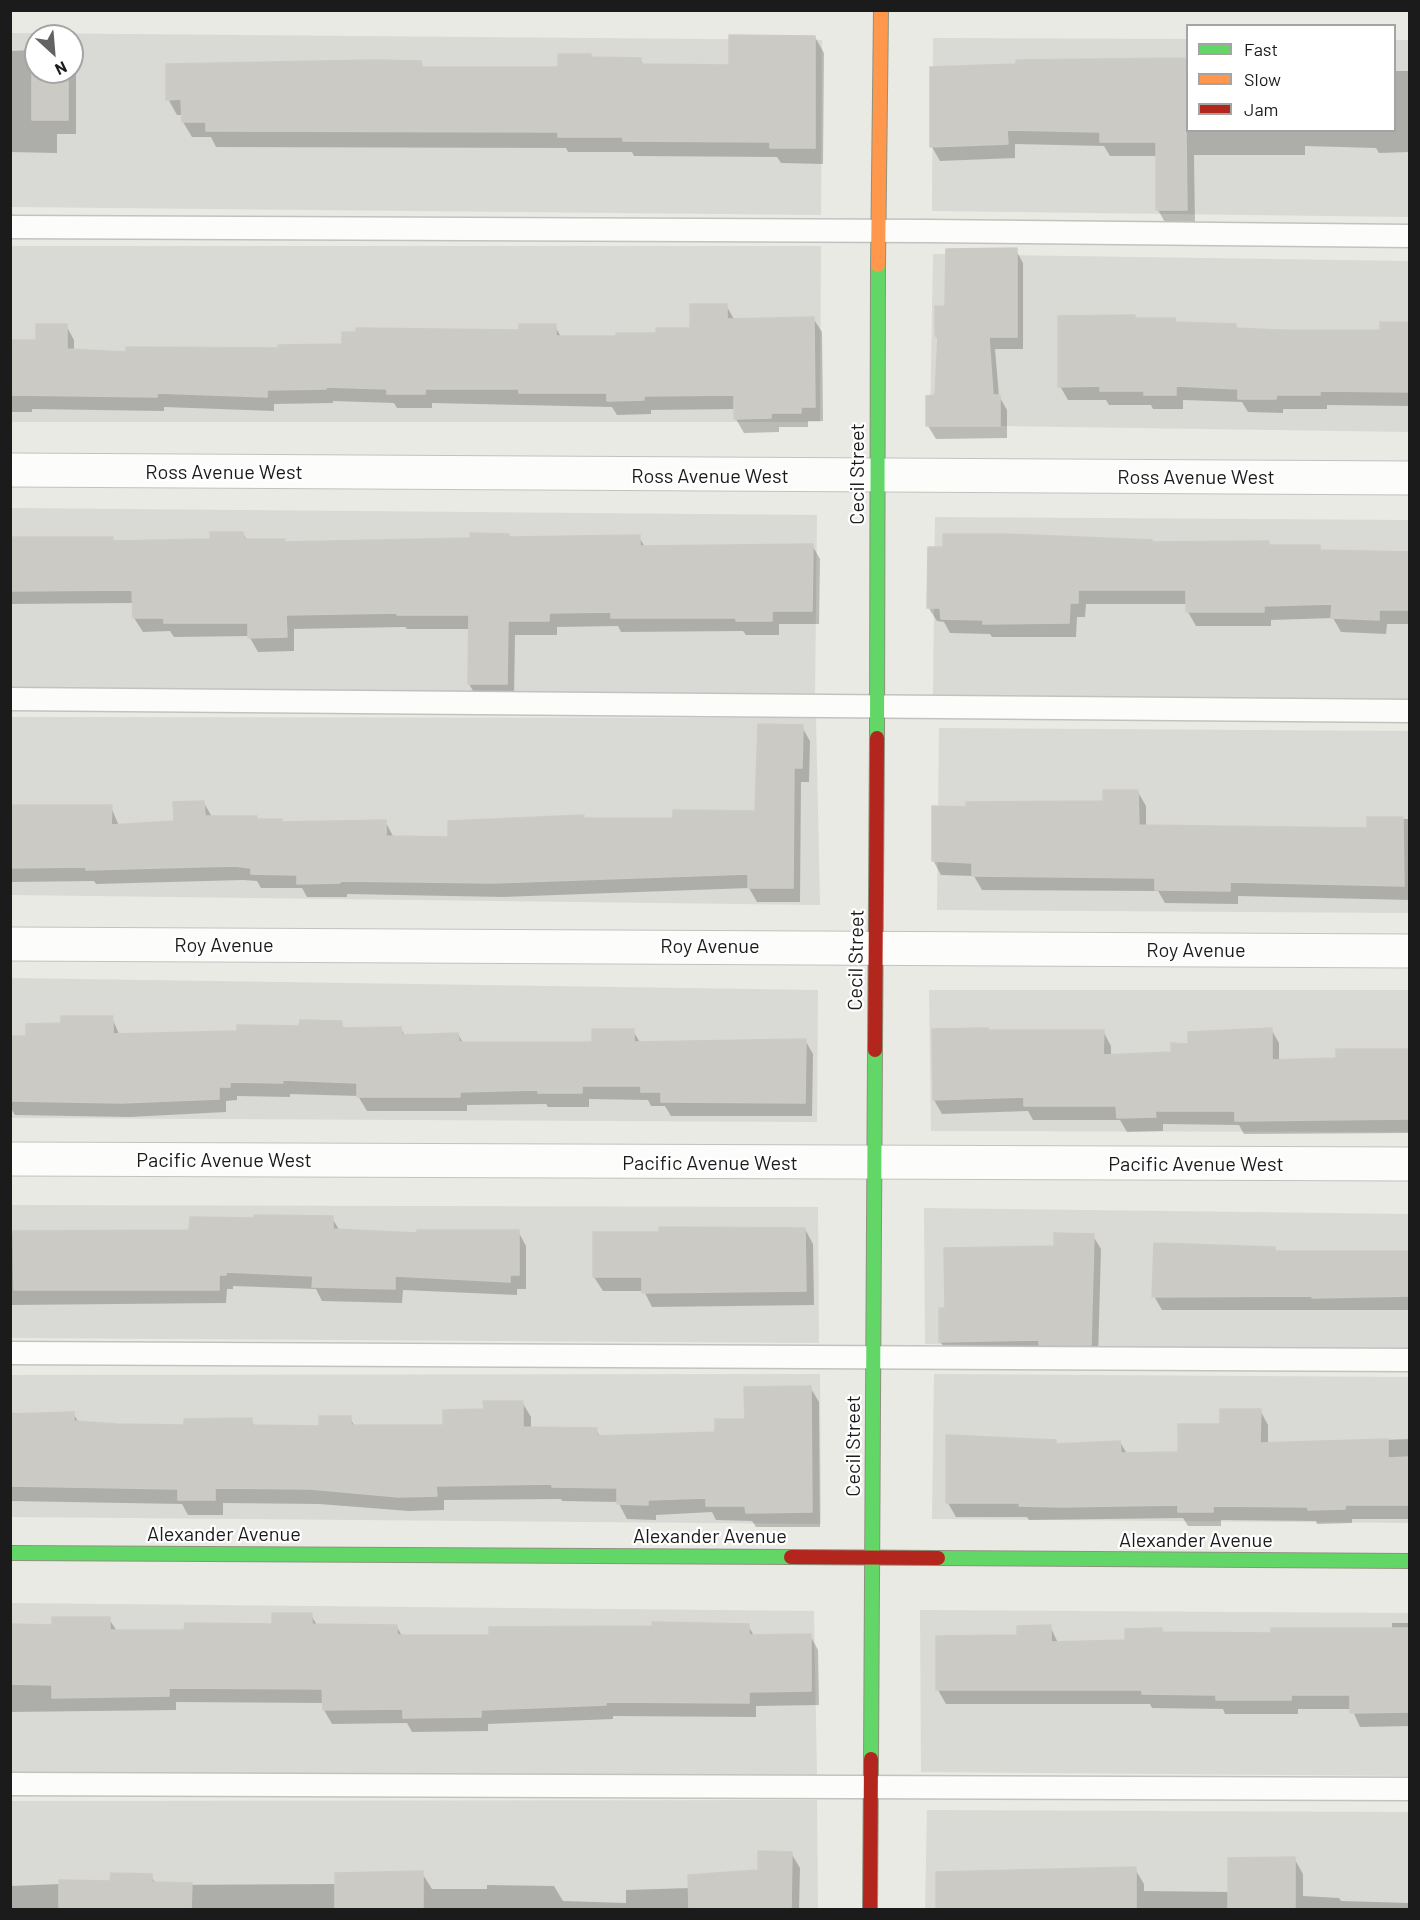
<!DOCTYPE html>
<style>
body{margin:0}
#map{position:relative;width:1420px;height:1920px;overflow:hidden;background:#eaeae4;font-family:Barlow,sans-serif}
canvas{display:block}
.frame{position:absolute;inset:0;border:12px solid #1b1b1b;pointer-events:none}
.legend{position:absolute;left:1186px;top:24px;width:210px;height:108px;box-sizing:border-box;background:#fff;border:2px solid #a4a4a4;margin:0;padding:8px 10px;list-style:none;font-size:18px;color:#1b1b1b}
.legend li{display:flex;align-items:center;gap:12px;height:30px}
.legend b{width:30px;border:2px solid #a4a4a4}
.north{position:absolute;left:24px;top:24px;width:60px;height:60px;box-sizing:border-box;background:#fff;border:2px solid #a4a4a4;border-radius:50%;rotate:154deg;font-size:16px;font-weight:700;line-height:24px;text-align:center;color:#1b1b1b}
.north::after{content:'';display:block;margin:auto;width:21px;height:27px;background:#636361;clip-path:polygon(50% 0,100% 100%,50% 72%,0 100%)}
</style>
<div id="map">
<canvas width="1420" height="1920"></canvas>
<div class="frame"></div>
<ul class="legend">
<li><b style="height:8px;background:#63d668"></b>Fast</li>
<li><b style="height:8px;background:#ff974d"></b>Slow</li>
<li><b style="height:8px;background:#b3261e"></b>Jam</li>
</ul>
<div class="north">N</div>
</div>
<script>
const c = document.querySelector('canvas').getContext('2d');
c.lineJoin = 'round';
function fill(path, color) { c.fillStyle = color; c.fill(path, 'evenodd'); }
const poly = rows => new Path2D(rows.map(r => 'M' + r).join(''));
function stroke(path, color, width, dash) { c.strokeStyle = color; c.lineWidth = width; c.lineCap = dash ? 'butt' : 'round'; c.setLineDash(dash || []); c.stroke(path); }
function drawText(font, color, halo, rows, align = 'center') {
  c.font = font + ' Barlow,sans-serif'; c.lineWidth = 4.5; c.setLineDash([]); c.textBaseline = 'middle'; c.strokeStyle = halo; c.fillStyle = color; for (const [text, x, y, turn = 0] of rows) {
    c.save(); c.translate(x, y); c.rotate((+turn || 0) * Math.PI / 180); c.textAlign = isNaN(turn) ? turn : align; if (halo) c.strokeText(text, 0, 0); c.fillText(text, 0, 0); c.restore();
  }
}
fill(poly([
 [11,33,822,40,821,215,11,207],
 [36,36,72,36,72,72,36,72],
 [933,38,1187,39,1188,130,1394,130,1395,40,1409,40,1409,217,932,211],
 [11,246,821,246,820,422,11,422],
 [933,254,1409,261,1409,432,930,425],
 [11,508,817,515,815,697,11,691],
 [935,517,1409,520,1409,701,933,698],
 [11,717,816,718,820,905,11,895],
 [939,728,1409,731,1409,913,937,910],
 [11,978,818,990,817,1122,11,1118],
 [929,990,1409,990,1409,1132,931,1131],
 [11,1205,818,1207,819,1343,11,1338],
 [924,1208,1409,1214,1409,1348,1133,1348,925,1344],
 [820,1374,821,1524,11,1517,11,1375],
 [934,1374,1409,1377,1409,1523,932,1519],
 [11,1603,814,1611,817,1775,11,1773],
 [920,1610,1409,1613,1409,1776,921,1772],
 [817,1800,818,1909,11,1909,10,1801],
 [927,1810,1409,1812,1409,1909,925,1910]
]), '#d9d9d5');
fill(poly([
 [815,37,824,53,823,164,781,163,777,157,634,156,632,152,568,152,566,148,216,147,211,137,192,137,183,122,183,115,177,115,168,99,421,63,424,69,560,68,590,55,592,59,640,59,644,66,731,66],
 [33,46,36,46,36,72,72,72,72,54,76,61,76,134,57,134,57,153,10,152,10,51,33,50],
 [1184,59,1188,61,1188,130,1394,130,1394,71,1409,71,1410,66,1410,152,1379,153,1376,148,1305,146,1305,155,1194,155,1195,224,1166,224,1158,210,1157,156,1110,156,1104,146,1015,144,1015,158,940,161,932,147],
 [1016,250,1023,263,1023,349,995,349,999,396,1007,410,1007,438,936,439,928,426,936,397,939,341,936,336,947,308],
 [726,305,735,321,813,318,822,332,823,421,808,421,808,427,779,427,779,432,744,433,736,419,736,409,651,410,651,414,617,415,612,407,432,403,432,408,397,408,394,403,333,401,333,403,274,404,274,411,164,407,164,411,32,409,32,412,10,412,10,341,37,342,66,325,74,340,74,351,128,354,280,350,521,331,555,326,561,337,617,338,658,334,692,329],
 [1175,319,1177,323,1235,325,1237,329,1381,332,1410,324,1410,406,1327,405,1327,409,1283,409,1283,413,1248,412,1242,402,1183,400,1183,409,1153,409,1151,405,1109,405,1106,400,1068,400,1060,386,1136,320],
 [243,533,247,541,286,544,639,537,645,547,812,545,820,559,819,624,779,624,779,635,746,635,743,631,621,632,618,626,557,627,557,635,515,635,514,698,477,698,469,684,470,629,407,629,405,627,294,629,294,651,258,652,249,636,174,637,170,631,143,632,134,618,134,603,10,604,10,539,112,538,115,543,211,541],
 [1152,543,1268,543,1271,547,1319,547,1322,552,1410,553,1410,624,1387,624,1386,634,1341,632,1333,618,1271,620,1271,626,1196,626,1188,612,1188,604,1086,604,1085,617,1077,617,1076,637,992,637,990,634,950,633,944,622,937,621,928,607],
 [802,727,810,741,809,782,801,782,800,902,757,902,749,888,502,897,347,894,347,897,307,897,302,888,261,888,257,881,243,880,96,884,94,881,12,882,10,880,10,806,111,807,119,826,175,823,204,803,212,817,256,818,258,820,282,823,385,821,394,838,450,839,583,816,585,820,675,819,756,813],
 [1138,792,1146,806,1146,826,1369,829,1369,819,1410,819,1410,900,1238,896,1238,904,1165,903,1158,891,982,890,974,876,941,875,933,860,967,808,1105,803],
 [112,1018,120,1036,239,1033,341,1023,345,1030,401,1029,405,1036,458,1034,463,1043,593,1043,633,1031,641,1044,805,1040,813,1054,812,1116,671,1116,665,1106,651,1106,648,1100,589,1099,589,1107,548,1107,546,1104,467,1105,467,1111,367,1111,358,1096,290,1094,290,1097,237,1096,237,1100,226,1101,226,1112,130,1117,15,1115,10,1107,10,1037,27,1037,62,1025],
 [1271,1029,1279,1043,1279,1061,1337,1060,1410,1050,1410,1133,1244,1134,1239,1125,1163,1124,1163,1131,1127,1132,1120,1120,1033,1120,1028,1111,942,1114,934,1100,1103,1031,1111,1046,1111,1056,1173,1053,1189,1045],
 [332,1218,340,1231,418,1234,518,1231,526,1246,526,1289,517,1289,517,1295,403,1290,402,1303,322,1301,316,1289,233,1286,233,1289,227,1289,226,1303,10,1305,10,1233,191,1232],
 [805,1229,813,1244,814,1305,652,1307,644,1291,603,1291,594,1277],
 [1093,1236,1101,1249,1098,1358,948,1355,940,1341,946,1309,1055,1247],
 [1274,1249,1276,1252,1410,1253,1410,1310,1162,1310,1154,1296],
 [810,1387,819,1402,820,1527,756,1527,752,1521,716,1520,712,1512,656,1515,656,1520,627,1519,618,1502,562,1501,561,1499,444,1500,444,1510,409,1511,319,1504,223,1503,223,1515,188,1515,182,1504,10,1501,10,1413,73,1413,79,1423,186,1426,251,1420,255,1427,320,1427,350,1418,355,1427,444,1427,485,1411,522,1402,531,1417,531,1429,596,1430,601,1438,716,1433],
 [1260,1410,1268,1425,1268,1444,1410,1439,1410,1519,1352,1519,1352,1523,1317,1524,1316,1521,1221,1520,1221,1526,1188,1526,1183,1518,1029,1520,1027,1517,956,1517,948,1503,1055,1441,1057,1445,1120,1442,1127,1454,1180,1454,1222,1426],
 [311,1615,317,1625,397,1627,402,1636,491,1636,748,1625,754,1636,810,1635,818,1650,819,1705,756,1706,756,1717,613,1716,613,1719,488,1724,488,1731,412,1732,407,1723,332,1724,324,1710,324,1703,176,1702,176,1710,10,1712,10,1626,53,1626,109,1619,117,1631,186,1631,273,1625],
 [1392,1623,1410,1623,1410,1726,1360,1727,1352,1709,1298,1709,1298,1714,1225,1714,1223,1709,1152,1708,1150,1704,946,1704,938,1690,1018,1637,1050,1626,1058,1643,1126,1642,1161,1629,1164,1634,1273,1634,1392,1629],
 [791,1853,800,1868,799,1910,10,1910,10,1886,112,1882,151,1875,156,1885,337,1884,422,1873,432,1889,487,1889,487,1885,554,1886,563,1901,626,1903,626,1890,690,1888,760,1872],
 [1294,1858,1303,1874,1303,1896,1339,1898,1341,1901,1410,1903,1410,1910,937,1910,1135,1869,1144,1884,1144,1891,1230,1892]
]), '#0003');
const building = poly([
 [729,35,815,36,815,148,770,148,770,142,623,141,623,137,558,137,558,132,206,131,206,122,182,122,181,99,166,100,166,64,376,60,421,61,422,67,558,67,558,54,591,54,591,57,641,58,641,64,729,65,729,35],
 [1185,58,1187,210,1156,210,1156,142,1100,142,1100,132,1007,130,1008,144,930,147,930,67,1016,64,1016,60,1185,58],
 [32,72,68,72,68,120,32,120,32,72],
 [1017,248,1017,337,989,337,993,395,1000,395,1000,426,926,426,926,396,935,395,938,336,935,336,935,306,945,306,946,249,1017,248],
 [690,304,727,304,727,319,814,317,815,407,801,407,801,413,771,413,771,418,734,419,734,395,644,396,644,400,607,401,607,393,519,393,519,389,425,389,425,394,387,394,387,389,326,387,326,389,267,390,267,397,157,393,157,397,10,395,10,340,36,340,36,324,67,324,67,349,126,352,126,347,278,348,278,345,342,344,342,332,356,332,356,328,519,330,519,324,556,324,556,336,616,336,616,333,656,333,656,328,690,328,690,304],
 [1135,315,1135,318,1175,318,1175,322,1236,324,1236,328,1277,330,1380,330,1380,322,1410,322,1410,392,1320,391,1320,395,1276,395,1276,399,1238,399,1238,389,1176,386,1176,395,1144,395,1144,391,1100,391,1100,386,1058,387,1058,316,1135,315],
 [210,532,243,532,244,539,285,539,285,542,470,538,470,533,509,534,509,537,640,535,640,546,813,544,812,611,772,611,772,621,736,621,736,618,611,618,611,612,549,613,549,621,508,621,507,684,468,684,469,615,397,615,397,613,286,615,287,637,248,638,248,623,164,623,164,618,133,618,132,590,10,591,10,537,113,537,113,541,210,539,210,532],
 [943,534,1006,534,1152,540,1152,542,1269,541,1269,545,1320,545,1320,550,1410,552,1410,610,1379,610,1379,620,1331,618,1332,604,1264,606,1264,612,1186,612,1186,590,1078,590,1078,603,1070,603,1069,623,983,624,983,620,941,619,940,608,927,608,928,547,943,547,943,534],
 [758,724,803,725,802,768,794,768,793,888,748,888,748,874,493,883,340,881,340,883,297,884,297,875,251,874,251,868,234,866,86,870,86,867,10,868,12,805,112,805,111,825,174,821,173,802,204,801,205,816,257,816,257,819,282,819,282,822,386,820,386,836,448,837,448,821,584,815,583,818,673,818,673,810,755,811,758,724],
 [1103,790,1138,790,1139,825,1367,828,1367,817,1403,817,1404,886,1230,882,1230,891,1155,890,1155,878,972,876,972,863,932,861,932,806,966,807,966,802,1103,801,1103,790],
 [61,1016,113,1016,113,1034,237,1031,237,1025,299,1026,300,1020,342,1021,342,1028,401,1027,402,1035,458,1033,459,1042,592,1042,592,1029,634,1029,634,1042,806,1039,805,1103,661,1102,661,1092,641,1092,641,1086,582,1086,582,1093,538,1093,538,1090,460,1092,460,1097,357,1097,357,1083,282,1080,283,1083,230,1082,230,1087,219,1087,219,1099,121,1103,10,1101,10,1036,26,1036,26,1024,61,1023,61,1016],
 [988,1028,988,1030,1104,1030,1103,1055,1171,1052,1171,1043,1188,1044,1188,1032,1272,1028,1272,1060,1336,1058,1336,1049,1410,1049,1410,1119,1235,1121,1235,1111,1155,1111,1156,1117,1117,1118,1116,1106,1024,1106,1024,1097,933,1100,932,1029,988,1028],
 [254,1215,333,1216,333,1229,417,1233,417,1230,519,1230,519,1275,510,1275,510,1282,395,1276,395,1289,312,1287,313,1276,226,1272,226,1275,219,1275,219,1290,14,1290,13,1231,189,1230,190,1217,254,1218,254,1215],
 [659,1227,805,1228,806,1291,642,1293,642,1277,593,1277,593,1232,659,1232,659,1227],
 [1054,1233,1094,1234,1091,1345,1039,1345,1039,1340,939,1342,939,1308,945,1308,944,1248,1054,1246,1054,1233],
 [1154,1243,1275,1247,1275,1251,1410,1251,1410,1296,1312,1298,1312,1296,1152,1297,1154,1243],
 [811,1386,812,1512,746,1513,745,1506,706,1506,706,1498,648,1500,648,1505,617,1504,617,1488,552,1487,552,1484,436,1486,437,1496,399,1497,310,1489,215,1488,215,1500,178,1500,178,1489,10,1486,11,1414,74,1412,74,1421,117,1424,184,1425,184,1419,252,1418,252,1425,319,1426,319,1416,351,1416,351,1425,443,1425,443,1410,484,1409,483,1401,523,1401,523,1427,597,1428,597,1436,715,1432,715,1419,745,1419,744,1387,811,1386],
 [1220,1409,1261,1409,1260,1443,1388,1439,1388,1458,1410,1457,1410,1505,1345,1505,1345,1509,1308,1510,1308,1507,1213,1506,1213,1512,1178,1512,1178,1505,1061,1507,1019,1506,1020,1503,946,1503,946,1435,1056,1440,1056,1444,1120,1441,1121,1453,1178,1452,1178,1424,1220,1424,1220,1409],
 [272,1613,312,1613,312,1624,397,1625,397,1635,489,1635,489,1627,652,1626,652,1622,749,1624,749,1635,811,1634,811,1691,749,1692,749,1703,606,1702,606,1705,481,1710,481,1717,403,1718,403,1709,323,1710,322,1689,169,1688,169,1696,52,1698,52,1685,10,1684,10,1624,52,1625,52,1617,110,1617,110,1630,184,1630,185,1623,272,1624,272,1613],
 [1051,1625,1051,1642,1125,1640,1125,1629,1162,1628,1162,1632,1271,1633,1271,1628,1410,1628,1410,1712,1350,1713,1350,1695,1291,1695,1291,1700,1216,1700,1216,1695,1142,1694,1142,1690,936,1690,936,1636,1017,1635,1017,1626,1051,1625],
 [758,1851,792,1852,791,1910,689,1910,688,1875,758,1870,758,1851],
 [1295,1857,1295,1910,1228,1910,1228,1858,1295,1857],
 [1136,1867,1136,1910,936,1910,936,1872,1136,1867],
 [423,1871,423,1910,335,1910,335,1873,423,1871],
 [111,1873,152,1874,152,1882,192,1883,191,1910,59,1910,59,1880,110,1881,111,1873]
]);
fill(building, '#cbcac5');
stroke(building, '#cdcbc5', 1.5);
const lane = poly([
 [10,227,927,231,1410,236],
 [10,699,1410,711],
 [10,1353,1410,1360],
 [10,1784,1410,1789]
]);
const street = poly([
 [10,470,1410,478],
 [10,944,1410,951],
 [10,1159,1410,1164]
]);
const fast = poly([
 [877,738,878,265],
 [10,1553,791,1557],
 [938,1558,1410,1561],
 [871,1759,875,1050]
]);
const slow = poly([
 [878,265,881,10]
]);
const jam = poly([
 [875,1050,877,738],
 [791,1557,938,1558],
 [870,1910,871,1759]
]);
stroke(lane, '#c2c2c0', 25);
stroke(street, '#c2c2c0', 35);
stroke(fast, '#8c937d', 16);
stroke(slow, '#8c937d', 16);
stroke(jam, '#8c937d', 16);
stroke(lane, '#fcfcfb', 22);
stroke(street, '#fcfcfb', 33);
stroke(fast, '#63d668', 14);
stroke(slow, '#ff974d', 14);
stroke(jam, '#b3261e', 14);
drawText('20px', '#1b1b1b', '#fff', [
 ["Ross Avenue West",224,472],
 ["Cecil Street",857,474,-90],
 ["Ross Avenue West",710,476],
 ["Ross Avenue West",1196,477],
 ["Roy Avenue",224,945],
 ["Roy Avenue",710,946],
 ["Roy Avenue",1196,950],
 ["Cecil Street",856,960,-89],
 ["Pacific Avenue West",224,1160],
 ["Pacific Avenue West",710,1163],
 ["Pacific Avenue West",1196,1164],
 ["Cecil Street",853,1446,-90],
 ["Alexander Avenue",224,1534],
 ["Alexander Avenue",710,1536],
 ["Alexander Avenue",1196,1540]
]);
</script>
